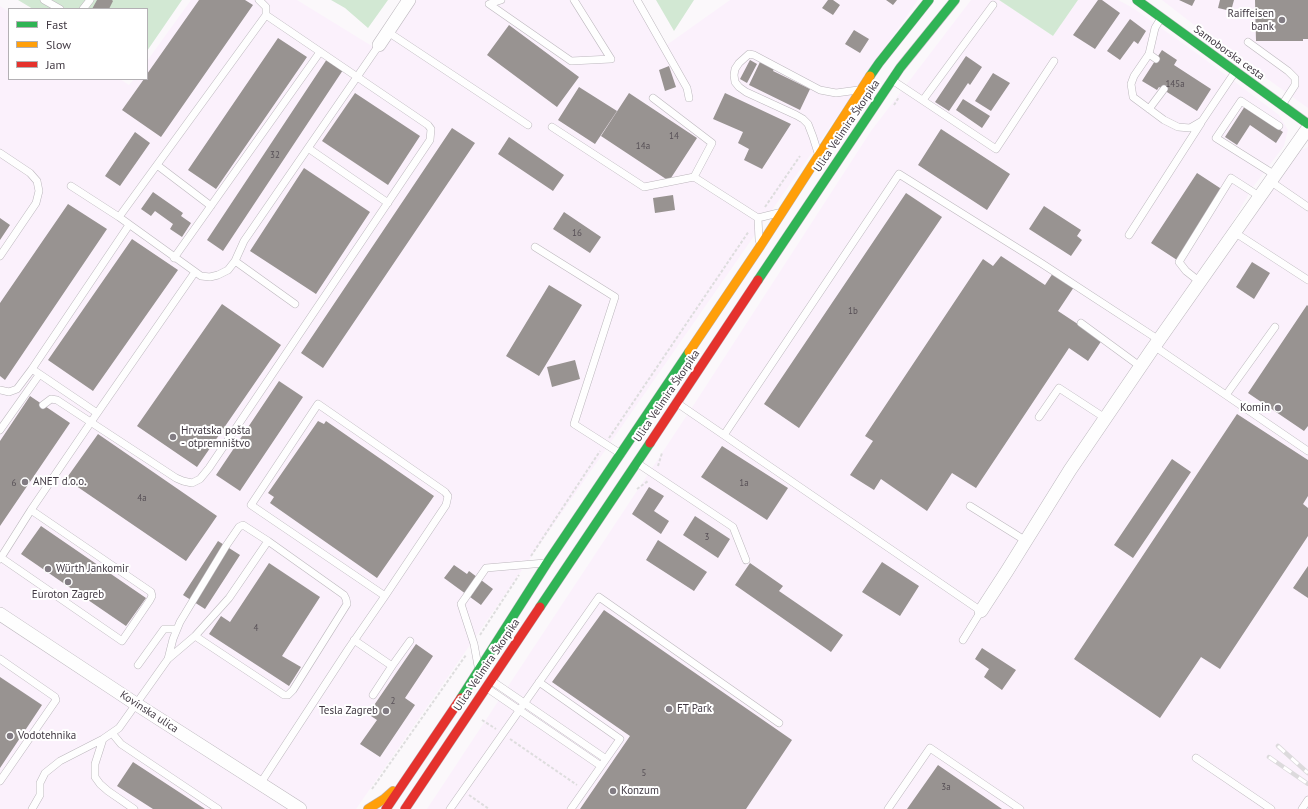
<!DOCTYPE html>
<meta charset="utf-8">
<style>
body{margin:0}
#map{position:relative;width:1308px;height:809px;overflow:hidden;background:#fbf8fb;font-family:"PT Sans",sans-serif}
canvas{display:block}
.legend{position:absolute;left:8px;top:8px;width:140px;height:72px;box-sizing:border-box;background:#fff;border:1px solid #b3b0b4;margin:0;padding:5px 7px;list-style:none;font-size:12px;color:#413943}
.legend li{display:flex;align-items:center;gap:8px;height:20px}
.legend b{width:20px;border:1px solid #b3b0b4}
</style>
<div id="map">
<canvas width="1308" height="809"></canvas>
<ul class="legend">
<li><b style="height:5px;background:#30b455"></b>Fast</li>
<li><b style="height:5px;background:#ff9f0a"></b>Slow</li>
<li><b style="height:5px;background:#e5322d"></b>Jam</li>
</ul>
</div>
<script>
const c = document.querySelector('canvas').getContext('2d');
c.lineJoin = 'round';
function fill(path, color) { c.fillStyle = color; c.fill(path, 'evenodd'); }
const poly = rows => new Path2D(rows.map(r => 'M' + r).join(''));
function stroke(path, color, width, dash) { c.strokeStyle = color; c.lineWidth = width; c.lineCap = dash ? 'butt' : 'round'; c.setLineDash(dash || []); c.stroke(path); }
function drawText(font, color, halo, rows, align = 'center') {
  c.font = font + ' "PT Sans",sans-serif'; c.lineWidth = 4; c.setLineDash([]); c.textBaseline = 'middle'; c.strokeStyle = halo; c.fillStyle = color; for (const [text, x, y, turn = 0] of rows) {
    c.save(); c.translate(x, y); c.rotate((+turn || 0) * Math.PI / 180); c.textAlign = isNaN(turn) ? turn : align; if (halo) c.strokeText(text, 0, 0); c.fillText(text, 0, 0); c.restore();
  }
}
fill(poly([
 [191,0,297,0,380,51,415,0,633,0,661,49,730,0,918,0,356,809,0,809,0,6,9,12,9,79,120,79,129,85,134,79,147,79,147,61],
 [971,0,999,0,1053,36,1078,0,1118,0,1133,8,1199,55,1279,115,1288,130,1284,146,1253,187,1230,226,1242,234,1299,151,1308,147,1308,809,427,809,693,406,871,131],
 [1162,0,1308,0,1308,108,1216,42]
]), '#fbf1fc');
fill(poly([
 [18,0,182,0,147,51,147,9,33,9],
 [331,0,388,0,368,28,345,8],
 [656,0,694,0,674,31],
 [999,0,1078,0,1053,36]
]), '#d2e8d3');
fill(poly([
 [97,0,112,0,113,1,109,9,92,9],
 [199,0,245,0,253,5,161,137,122,110,144,79,147,79,147,74],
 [828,0,833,0,840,5,833,15,822,8],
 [886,0,897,0,893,5],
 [1098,0,1102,0,1120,13,1095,49,1073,35],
 [1179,0,1195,0,1192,6],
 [1220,0,1234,0,1231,11,1218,8],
 [1255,0,1308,0,1308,39,1303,39,1303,41,1256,41],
 [1130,19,1146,31,1138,44,1134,41,1120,60,1107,51],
 [509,25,579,77,557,107,487,55],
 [854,30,869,39,860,53,845,44],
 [278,38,307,57,216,189,188,170],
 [1162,50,1177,60,1174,65,1211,89,1197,111,1159,87,1157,90,1142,81],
 [966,56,982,67,970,85,968,83,949,111,935,102],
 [327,59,343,70,223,251,207,240],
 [750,60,757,64,747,83,740,79],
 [760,62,774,69,773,71,810,89,800,110,749,85],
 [669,66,676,87,665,91,659,70],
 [993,73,1010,83,991,111,975,101],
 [579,87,617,111,595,144,558,120],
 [355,93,420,136,388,185,322,141],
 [629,93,697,138,669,181,601,136],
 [725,93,791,124,762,169,744,160,749,149,738,143,743,132,713,119],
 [963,99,990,116,982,128,956,110],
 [1245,106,1283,132,1276,143,1250,125,1237,145,1225,137],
 [452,128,475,143,323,368,301,353],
 [941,129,1010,174,987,210,918,165],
 [135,132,150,143,120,186,105,176],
 [509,137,564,175,553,191,498,154],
 [304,168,370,212,316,294,250,251],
 [1197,173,1223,190,1177,260,1151,243],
 [153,192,183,213,181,216,191,223,182,237,170,229,173,224,155,211,151,216,141,209],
 [906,193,942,217,799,428,764,404],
 [673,195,675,210,655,213,653,198],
 [68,204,107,229,5,380,0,376,0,303],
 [1044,206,1081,230,1077,236,1082,240,1071,256,1029,229],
 [564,212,601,237,590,253,553,229],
 [0,218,10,225,0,240],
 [132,239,178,270,93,391,48,360],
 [1001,256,1045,285,1053,273,1074,287,1058,311,1102,340,1088,361,1069,348,976,488,952,473,927,511,881,479,874,490,850,475,873,441,865,436,983,259,993,266],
 [1252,262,1270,273,1254,299,1236,287],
 [549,285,582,305,539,376,506,356],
 [222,304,281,345,197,467,137,426],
 [1307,305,1308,306,1308,426,1304,431,1248,393],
 [575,360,580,379,552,387,547,367],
 [279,381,303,397,240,491,216,475],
 [30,396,70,423,0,526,0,441],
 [1237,414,1308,460,1308,496,1303,504,1308,508,1308,536,1220,669,1201,657,1160,718,1074,659],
 [318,421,324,424,326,421,434,496,377,578,270,503,274,497,268,493],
 [98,434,217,516,186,561,66,479],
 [722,446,788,488,767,520,701,477],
 [1172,459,1191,472,1133,558,1114,545],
 [649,487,664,496,654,511,669,521,661,534,632,514],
 [695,516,730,539,718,558,683,535],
 [41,526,146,598,126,626,21,554],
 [658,540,707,572,694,591,646,560],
 [218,541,240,555,205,609,183,595],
 [882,562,919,586,900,616,862,592],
 [269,563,320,597,282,656,301,667,289,686,209,634,221,616,230,622],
 [750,563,783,586,779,591,843,635,831,652,735,585],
 [454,565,467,574,469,571,493,589,481,605,444,578],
 [1308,566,1308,598,1293,588],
 [604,610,792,740,746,809,580,809,630,736,552,682],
 [416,644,433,656,405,698,415,705,380,757,360,744,377,720,368,714],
 [982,648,1016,670,1002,690,984,677,989,669,975,659],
 [0,677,42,705,0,768],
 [133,762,205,809,153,809,117,786],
 [938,765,1002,809,907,809]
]), '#989391');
const lane = poly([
 [44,0,60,9],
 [259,0,266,7,266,15,119,217,201,276,210,277,218,275,228,270,235,261,244,241,379,45],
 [501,0,489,4,571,61,611,59,574,0],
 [637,0,687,88,689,98],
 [83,9,90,0],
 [1161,18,1155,28,1149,54,1134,76,1131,84,1133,97,1164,120,1178,127,1190,128,1202,121,1235,72],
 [388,32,528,125],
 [1248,42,1288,71,1295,78,1295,85,1282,105],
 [1149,54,1156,59],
 [892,80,996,149,1054,61],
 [653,98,712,143,694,177],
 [923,100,993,5],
 [1149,109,1164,89],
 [552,127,644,187,694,177,758,218],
 [308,148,388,203],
 [0,153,30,173,37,181,39,191,36,203,0,256],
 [818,153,813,137,808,124,803,119,796,115,746,92,739,87,735,82,734,75,735,69,739,63,749,54,754,55,820,90,836,93,858,90],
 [157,165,211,206],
 [1275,175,1216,138,1241,101,1279,126],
 [1270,181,1308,207],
 [71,186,119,217],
 [1234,232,1308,280],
 [1129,235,1201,123],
 [759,240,758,218,778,213],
 [535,247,615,297,574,424,621,454],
 [174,258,320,52],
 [235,261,295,304],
 [1200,282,1186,271,1179,262,1231,178,1259,196],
 [1081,323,1141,367],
 [1154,346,1308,451],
 [0,390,9,392,17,389,32,369],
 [1226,395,1275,327],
 [677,403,981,611,963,640],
 [43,405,51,399,57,400,176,478,183,481,192,483,200,479,209,468,430,140,431,129,428,125,266,15],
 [97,413,32,369,129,225],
 [1039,417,1059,388,1105,418],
 [0,430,39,375],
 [724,435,899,174,1041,263,1159,340],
 [637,463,733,527,746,560],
 [970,506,1026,541],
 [0,557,122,641,150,600,152,596,151,592,31,510],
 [0,559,31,510,91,422,195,272],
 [354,640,392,666,410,641],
 [0,659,55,697,56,700,0,781],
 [168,659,173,639,180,622,226,546,239,527,243,525,268,541,344,595,346,599,347,604,293,690,288,695,284,695,195,636],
 [138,665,164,629,177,629],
 [478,666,474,644,461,604,486,568,545,563],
 [492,681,606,759],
 [539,682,620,739,571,809],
 [487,688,601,766],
 [373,695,392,666],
 [112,733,121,744,218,809],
 [103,739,95,764,95,777,100,784,108,791,134,809],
 [1196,758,1271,809],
 [260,784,349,648,385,596,446,505,448,496,445,492,318,404,251,505,385,596],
 [32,809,40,795,40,783,45,773,60,761,103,739,119,728,168,659,195,636,229,598,268,541],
 [450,809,599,597,779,723],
 [888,809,930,748,1020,809],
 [1302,809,1308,800]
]);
const street = poly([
 [379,45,409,0],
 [981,611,1007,571,1070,470,1151,351,1308,128],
 [0,614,136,704,300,809]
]);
const fast = poly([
 [1137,0,1308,124],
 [870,76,879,63,929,0],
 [758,280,900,68,955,0],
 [540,607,650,443],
 [461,698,547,563,689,352]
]);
const slow = poly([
 [689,352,759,248,870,76],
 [368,809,384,799,393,791]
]);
const jam = poly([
 [650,443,758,280],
 [386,809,461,698],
 [405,809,540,607]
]);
stroke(lane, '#bcb7bd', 8);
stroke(street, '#bcb7bd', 14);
stroke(fast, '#bcb7bd', 10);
stroke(slow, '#bcb7bd', 10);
stroke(jam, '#bcb7bd', 10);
stroke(poly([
 [894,105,899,97],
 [765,207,800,156],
 [609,438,749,231],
 [658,466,662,453],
 [637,489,648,481],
 [531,556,600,451],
 [480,635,519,575],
 [482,720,496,729],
 [510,739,577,785],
 [372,789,466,655],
 [469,795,489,809]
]), '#deddde', 2, [3, 2]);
stroke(lane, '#fefefe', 7);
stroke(street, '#fefefe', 13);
stroke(fast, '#30b455', 9);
stroke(slow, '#ff9f0a', 9);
stroke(jam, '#e5322d', 9);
const rail = poly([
 [1278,746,1308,773],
 [1269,757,1308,784]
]);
stroke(rail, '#dcdadc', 4.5);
stroke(rail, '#fff', 3, [9]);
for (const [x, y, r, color] of [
 [1282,20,4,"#827c83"],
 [1278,408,4,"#827c83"],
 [173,437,4,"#827c83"],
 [25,482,4,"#827c83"],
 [48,569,4,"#827c83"],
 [68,582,4,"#827c83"],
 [669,709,4,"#827c83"],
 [386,711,4,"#827c83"],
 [10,736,4,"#827c83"],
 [613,791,4,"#827c83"]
]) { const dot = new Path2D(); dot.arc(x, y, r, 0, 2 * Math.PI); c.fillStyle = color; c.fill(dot); stroke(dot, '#fff', 1.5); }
drawText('9px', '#575056', null, [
 ["145a",1175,84],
 ["14",674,136],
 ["14a",643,146],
 ["32",275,155],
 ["16",577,233],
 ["1b",853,311],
 ["6",14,483],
 ["1a",744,483],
 ["4a",142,498],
 ["3",707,537],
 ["4",256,628],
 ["2",393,701],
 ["5",644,773],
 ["3a",946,787]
]);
drawText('11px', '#413943', '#fff', [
 ["Raiffeisen",1274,14,"right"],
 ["bank",1274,27,"right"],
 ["Komin",1270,408,"right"],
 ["Hrvatska pošta",181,431],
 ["- otpremništvo",181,444],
 ["ANET d.o.o.",33,482],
 ["Würth Jankomir",56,569],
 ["Euroton Zagreb",68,595,"center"],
 ["FT Park",677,709],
 ["Tesla Zagreb",378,711,"right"],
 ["Vodotehnika",18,736],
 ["Konzum",621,791]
], 'left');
drawText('11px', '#413943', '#fff', [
 ["Samoborska cesta",1229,53,36],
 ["Ulica Velimira Škorpika",847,126,-56],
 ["Ulica Velimira Škorpika",667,396,-56],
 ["Ulica Velimira Škorpika",487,665,-56],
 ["Kovinska ulica",149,712,33]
]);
</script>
